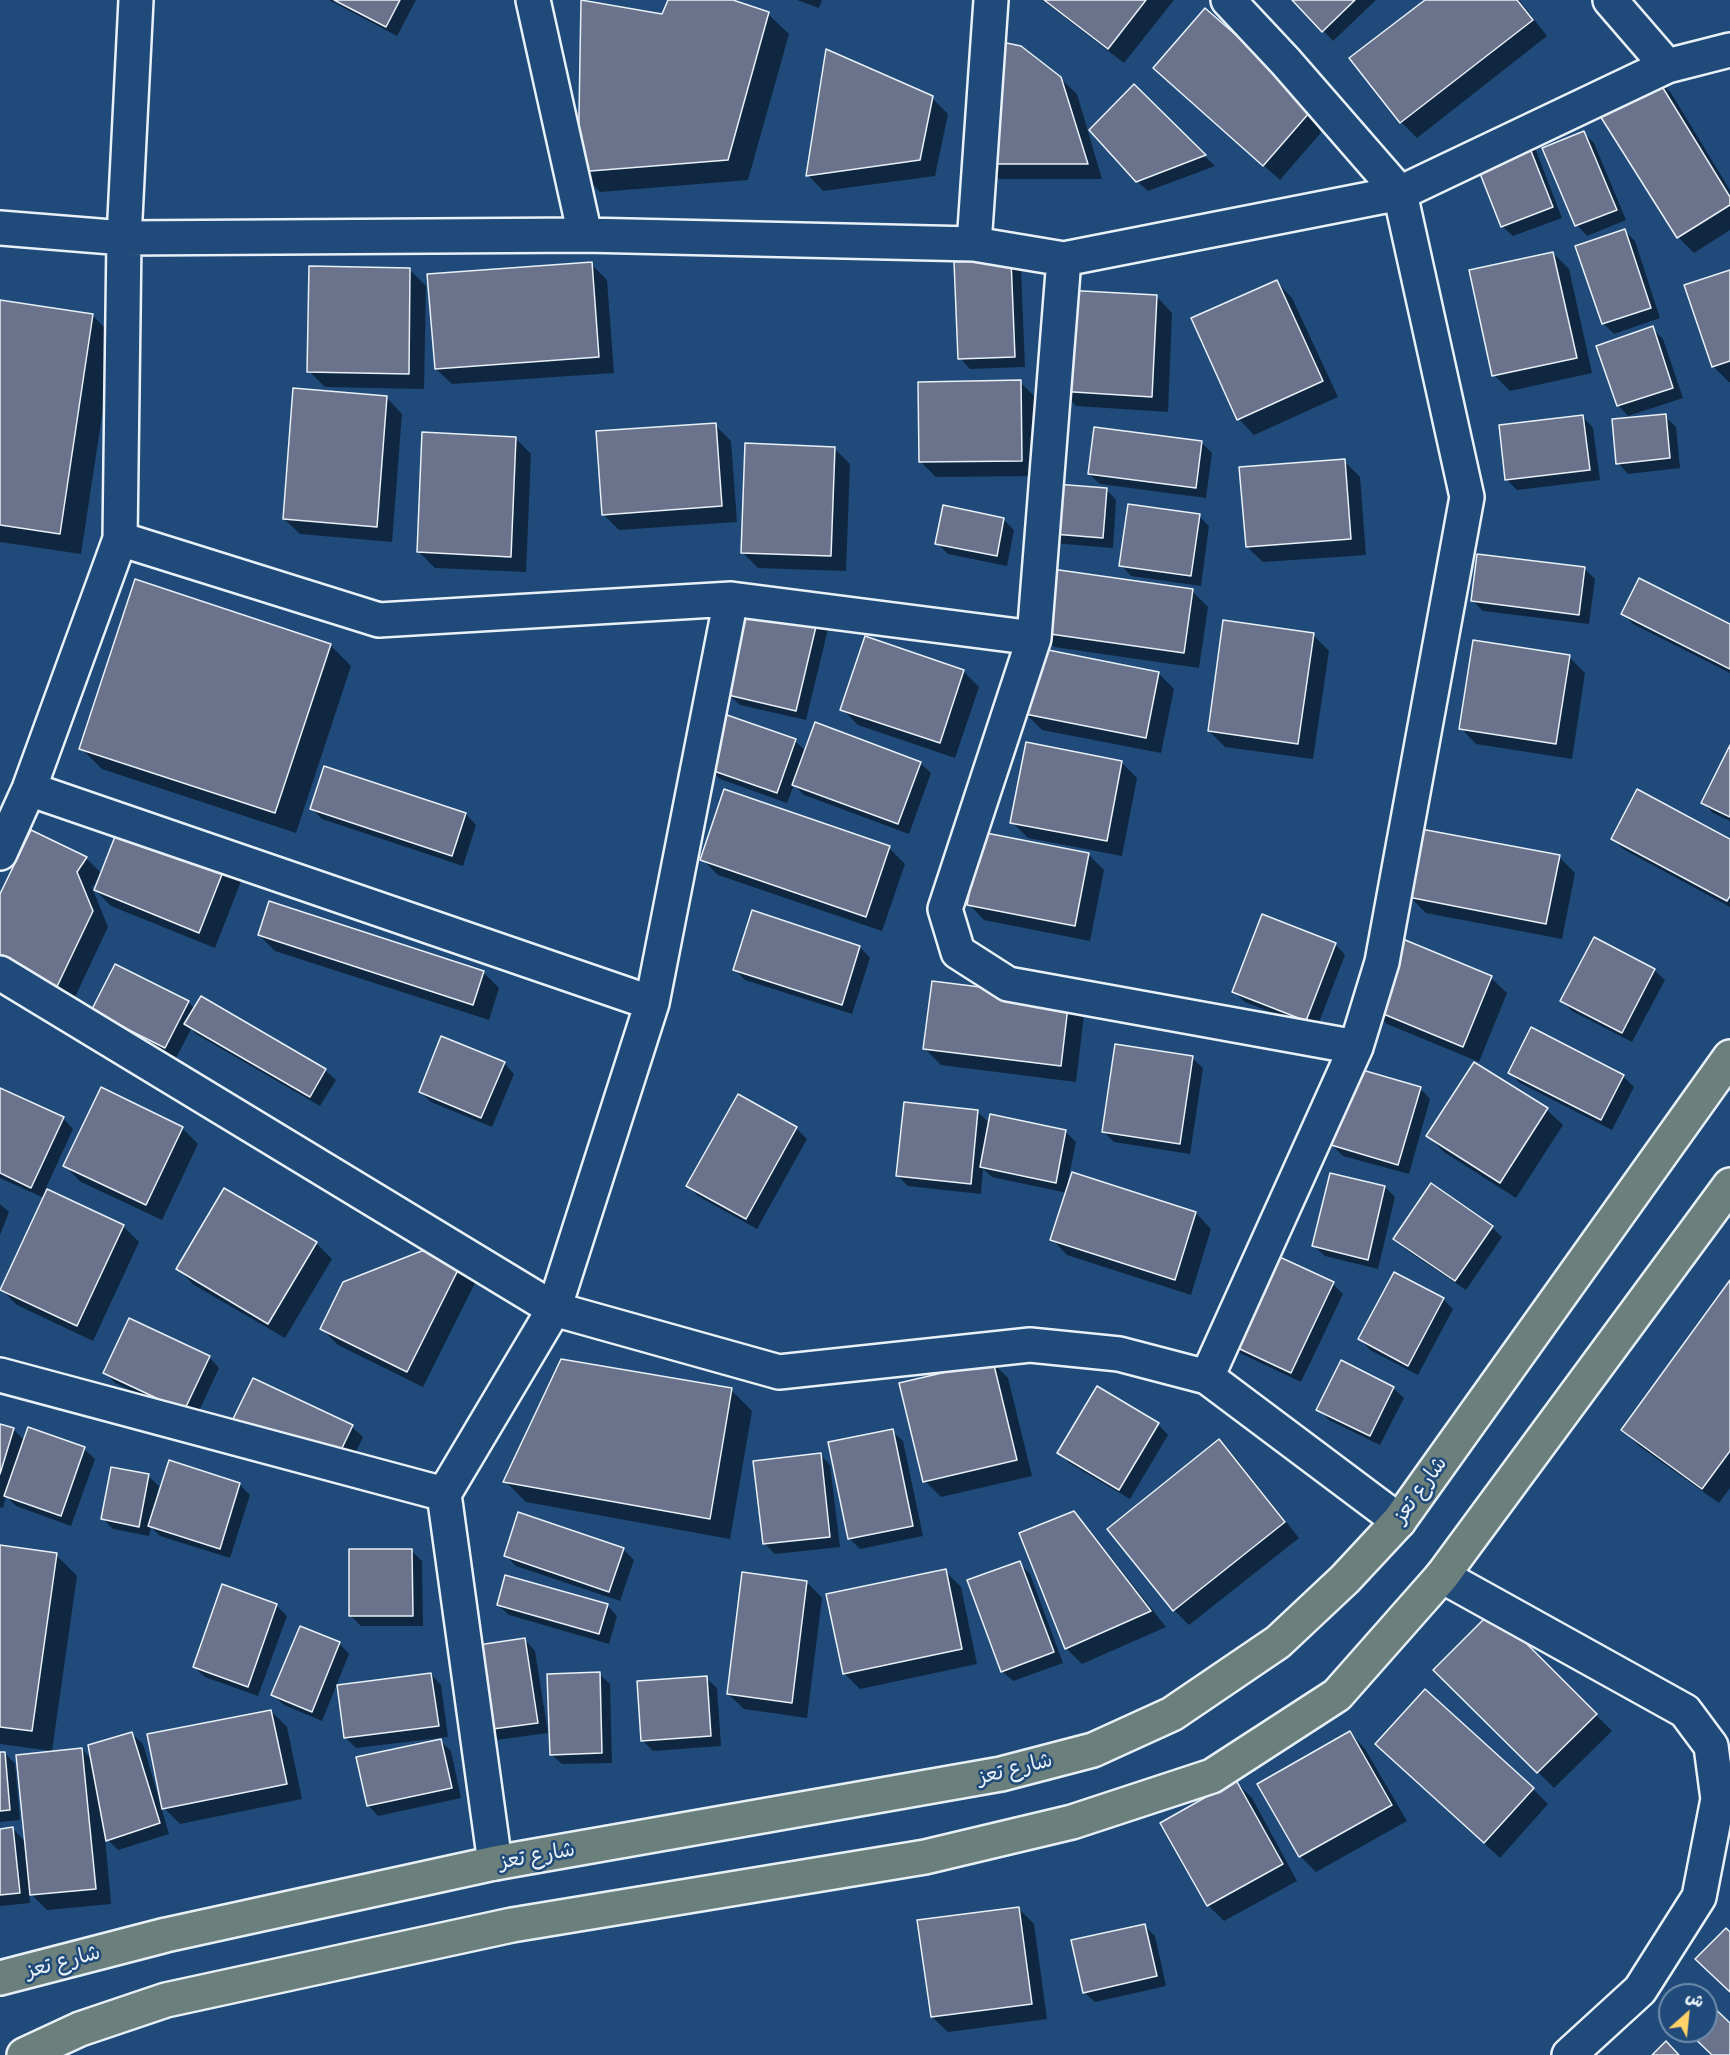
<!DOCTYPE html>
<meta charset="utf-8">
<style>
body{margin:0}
#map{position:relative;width:1730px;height:2055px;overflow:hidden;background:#1f4a7a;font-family:Delius,"Playpen Sans Arabic",sans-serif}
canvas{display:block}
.north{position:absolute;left:1658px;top:1983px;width:60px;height:60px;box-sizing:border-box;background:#1f4a7a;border:2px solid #6f8dac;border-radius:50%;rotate:27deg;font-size:16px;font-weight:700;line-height:24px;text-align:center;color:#e8f1f8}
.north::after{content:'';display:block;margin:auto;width:21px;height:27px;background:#ffd166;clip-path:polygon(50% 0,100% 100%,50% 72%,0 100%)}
</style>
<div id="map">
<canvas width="1730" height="2055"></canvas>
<div class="north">ش</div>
</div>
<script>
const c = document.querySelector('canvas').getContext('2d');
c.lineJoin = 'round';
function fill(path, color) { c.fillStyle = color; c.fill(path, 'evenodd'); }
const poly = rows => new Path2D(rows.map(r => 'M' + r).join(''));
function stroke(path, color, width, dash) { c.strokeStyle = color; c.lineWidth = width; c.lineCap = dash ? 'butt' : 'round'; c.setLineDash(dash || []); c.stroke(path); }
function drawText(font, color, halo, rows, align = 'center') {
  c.font = font + ' Delius,"Playpen Sans Arabic",sans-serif'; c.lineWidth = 5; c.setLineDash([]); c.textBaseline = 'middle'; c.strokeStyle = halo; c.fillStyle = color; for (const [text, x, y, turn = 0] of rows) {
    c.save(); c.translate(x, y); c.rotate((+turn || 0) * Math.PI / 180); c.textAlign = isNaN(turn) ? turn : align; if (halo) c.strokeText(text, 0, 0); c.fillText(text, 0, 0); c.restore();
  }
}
fill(poly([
 [329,0,416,0,397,36],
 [670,0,728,0,768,14,789,34,748,180,600,192,580,172],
 [797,0,822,0,819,8],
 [1042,0,1174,0,1124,63],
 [1294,0,1376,0,1333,41],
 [1427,0,1519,0,1547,36,1417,138,1401,122],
 [1205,10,1330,122,1280,180,1155,68],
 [1655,77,1671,93,1730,190,1730,230,1694,253,1678,237],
 [1060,78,1077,94,1102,179,999,179,983,163],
 [1134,87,1215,166,1148,191,1137,181],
 [932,98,948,114,935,176,823,191,808,175],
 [1584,133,1594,143,1626,220,1587,236,1577,225],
 [1530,135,1562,218,1513,236,1502,226],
 [1625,231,1635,241,1660,318,1614,334,1603,323],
 [1553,253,1569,269,1592,373,1510,391,1494,375],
 [1011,261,1021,271,1025,367,970,369,960,358],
 [591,264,607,280,614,373,452,384,436,369],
 [410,270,426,286,424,389,325,387,309,371],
 [1730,271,1730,382,1729,382,1713,366],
 [1277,282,1292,298,1338,397,1254,435,1239,419],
 [1157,297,1172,313,1168,412,1076,406,1060,390],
 [0,301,93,316,114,337,81,554,0,542],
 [1652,328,1663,339,1683,398,1628,416,1618,405],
 [1020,382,1036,398,1037,476,936,477,921,462],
 [387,398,402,414,392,542,300,534,284,519],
 [1665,416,1676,427,1680,468,1628,474,1618,463],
 [1583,417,1593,428,1600,480,1517,490,1507,480],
 [715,425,731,441,737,522,619,530,603,514],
 [515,438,531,454,526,572,435,568,419,552],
 [1201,442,1212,453,1206,498,1100,484,1089,474],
 [834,448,850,464,846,571,758,568,742,552],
 [1344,461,1360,477,1366,555,1263,562,1247,547],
 [1106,489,1116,500,1113,548,1053,543,1042,533],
 [1199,516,1209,526,1201,586,1131,576,1121,565],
 [1003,519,1014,530,1007,566,948,554,937,543],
 [1584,568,1595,579,1589,624,1483,611,1473,601],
 [1192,591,1208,607,1199,668,1054,647,1038,631],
 [1622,613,1730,626,1730,673,1633,624],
 [817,619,828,629,806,720,740,705,729,695],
 [1313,635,1329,651,1313,759,1225,747,1209,731],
 [330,645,351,666,296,833,102,769,81,748],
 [1569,657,1585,673,1572,759,1476,744,1461,728],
 [963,671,979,687,955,758,858,725,842,709],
 [1158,673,1174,689,1161,753,1042,730,1026,714],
 [795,741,806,751,920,763,931,773,909,834,804,795,794,785,787,803,720,779,710,769],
 [1730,748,1730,821,1713,813,1702,802],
 [1121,762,1137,778,1122,856,1028,838,1012,822],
 [312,809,466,814,476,825,463,866,322,819],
 [1613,839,1730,841,1730,907,1623,849],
 [889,848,905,864,882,931,718,875,702,859],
 [1088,854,1104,870,1090,941,984,920,969,904],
 [1559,857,1575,873,1562,939,1426,913,1410,897],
 [86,858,102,874,245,871,215,948,111,906,95,890,98,878,93,887,91,885,108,927,68,1012,0,898],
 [259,935,483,972,499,988,489,1020,275,951],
 [1335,944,1345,955,1316,1030,1245,1002,1234,992],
 [860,947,870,958,852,1014,745,980,734,969],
 [1654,970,1665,980,1632,1042,1572,1011,1562,1001],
 [1491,978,1507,993,1479,1062,1387,1024,1371,1008],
 [1068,999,1084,1015,1076,1082,941,1065,925,1049],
 [188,1002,195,1009,325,1070,336,1080,320,1106,196,1034,191,1029,176,1058,104,1021],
 [1192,1058,1203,1068,1190,1154,1114,1142,1103,1131],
 [504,1063,514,1074,492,1127,431,1102,420,1092],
 [1509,1072,1623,1076,1634,1087,1612,1130,1520,1083],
 [1420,1088,1430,1099,1409,1174,1343,1156,1332,1145],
 [0,1090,63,1118,73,1129,45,1190,123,1226,139,1242,93,1341,17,1305,1,1289,44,1198,0,1178],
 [738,1096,796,1128,807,1139,757,1229,698,1196,688,1186],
 [1547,1110,1563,1125,1516,1198,1444,1152,1428,1136],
 [978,1112,990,1124,1065,1131,1076,1142,1068,1181,1196,1213,1211,1229,1191,1295,1067,1255,1052,1239,1067,1193,992,1177,983,1169,981,1194,908,1186,898,1176],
 [182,1128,198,1144,162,1220,81,1182,65,1166],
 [1385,1187,1395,1197,1378,1269,1325,1256,1314,1246],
 [0,1204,9,1212,0,1235],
 [1492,1227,1502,1237,1466,1290,1405,1249,1395,1238],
 [452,1241,484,1265,423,1387,338,1345,322,1329],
 [316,1243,332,1259,285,1338,194,1285,178,1269],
 [1730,1282,1730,1488,1719,1503,1639,1446,1623,1430],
 [1333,1284,1343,1294,1301,1382,1240,1353,1229,1342],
 [1443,1299,1453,1309,1418,1375,1370,1350,1360,1339],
 [209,1357,219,1368,195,1420,115,1383,105,1372],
 [992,1362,1008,1378,1032,1476,941,1497,925,1481],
 [253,1380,352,1427,363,1437,344,1477],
 [1393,1388,1404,1398,1380,1445,1329,1420,1318,1409],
 [731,1390,752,1411,730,1539,526,1502,505,1481],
 [1158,1424,1168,1435,1130,1499,1069,1463,1059,1452],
 [0,1425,13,1429,25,1441,29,1429,84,1449,95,1459,71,1526,16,1506,6,1496,3,1508,0,1507],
 [892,1431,903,1441,923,1536,860,1549,849,1538],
 [1219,1441,1235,1457,1299,1538,1189,1625,1174,1610],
 [820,1454,830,1465,840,1547,775,1554,764,1543],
 [170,1462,240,1485,250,1495,230,1558,160,1536,151,1527,149,1536,113,1529,103,1519,148,1476,159,1486,157,1496,159,1497],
 [1073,1513,1089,1529,1166,1627,1082,1664,1066,1648],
 [0,1547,56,1555,77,1576,52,1751,0,1744],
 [623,1549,634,1560,620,1601,516,1566,505,1555],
 [412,1551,422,1561,423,1626,361,1626,351,1616],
 [1019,1563,1030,1574,1063,1663,1013,1681,1002,1671],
 [945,1571,961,1587,977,1664,860,1689,844,1673],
 [807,1582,822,1598,807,1718,744,1709,728,1694],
 [276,1605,287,1616,258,1696,205,1677,194,1667],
 [498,1605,607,1605,617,1616,609,1644,509,1615],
 [1493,1612,1612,1731,1554,1788,1435,1670],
 [525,1640,535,1651,548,1733,482,1742],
 [339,1643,349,1654,322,1721,284,1705,273,1695],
 [431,1674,441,1685,448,1737,356,1748,345,1737],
 [599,1674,610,1684,612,1763,562,1764,551,1754],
 [706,1678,717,1688,721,1746,653,1751,643,1741],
 [271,1711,287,1727,302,1799,180,1824,163,1807],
 [1350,1733,1365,1749,1407,1821,1316,1872,1300,1856,1259,1784],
 [132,1734,143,1744,169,1834,118,1850,105,1837,111,1904,47,1910,29,1892,30,1903,0,1906,0,1830,13,1829,26,1842,82,1749,92,1760],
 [441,1741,451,1751,461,1798,378,1816,368,1805],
 [1377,1744,1533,1789,1548,1804,1500,1858],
 [5,1753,15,1764,20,1820,0,1822,0,1754],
 [1236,1782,1252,1798,1297,1881,1224,1921,1208,1905],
 [1018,1908,1034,1924,1047,2019,948,2032,932,2017],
 [1144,1926,1155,1936,1166,1986,1095,2002,1084,1992],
 [1693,1990,1698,1995,1689,1995]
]), '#0007');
const building = poly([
 [334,0,400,0,386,27,334,0],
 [581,0,662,14,668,0,733,0,769,12,728,160,578,172,581,0],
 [1044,0,1146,0,1108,49,1044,0],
 [1292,0,1355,0,1322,32,1292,0],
 [1425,0,1517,0,1533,20,1400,123,1349,58,1425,0],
 [1205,8,1316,105,1263,166,1153,68,1205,8],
 [997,41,1021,46,1061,77,1088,164,982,164,997,41],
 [826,49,933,96,920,160,806,176,826,49],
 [1655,75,1730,197,1730,205,1677,238,1597,111,1655,75],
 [1134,84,1206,155,1136,182,1089,130,1134,84],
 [1520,123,1553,207,1501,227,1468,143,1520,123],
 [1584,131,1617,210,1575,226,1542,148,1584,131],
 [1625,229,1651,308,1602,324,1575,246,1625,229],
 [1553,252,1577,358,1492,376,1469,270,1553,252],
 [1011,259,1015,357,958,359,954,262,1011,259],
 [592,262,599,357,435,369,427,274,592,262],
 [309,266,410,268,409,374,307,372,309,266],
 [1730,270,1730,361,1712,367,1684,285,1730,270],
 [1277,280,1323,381,1237,420,1191,318,1277,280],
 [1064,290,1157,295,1152,397,1058,391,1064,290],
 [0,300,93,314,60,534,0,525,0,300],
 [1653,326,1673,388,1617,406,1596,346,1653,326],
 [1021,380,1022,461,919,462,918,382,1021,380],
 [293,388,387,396,377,527,283,519,293,388],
 [1666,414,1670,458,1616,464,1612,419,1666,414],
 [1583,415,1590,470,1505,480,1499,425,1583,415],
 [716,423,722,506,602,515,596,431,716,423],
 [1094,427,1202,441,1196,488,1088,474,1094,427],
 [422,432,516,437,511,557,417,552,422,432],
 [745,443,835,447,831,556,741,553,745,443],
 [1345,459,1351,539,1246,547,1239,467,1345,459],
 [1043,483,1107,488,1103,538,1041,533,1043,483],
 [1128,504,1200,514,1191,576,1119,566,1128,504],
 [943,505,1004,518,997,556,935,544,943,505],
 [1477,554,1585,567,1579,615,1471,601,1477,554],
 [1045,568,1193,589,1184,653,1036,632,1045,568],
 [1639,578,1730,624,1730,669,1621,614,1639,578],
 [135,579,331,644,275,813,79,749,135,579],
 [749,602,818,618,796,711,728,695,749,602],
 [1223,620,1314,633,1298,744,1208,731,1223,620],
 [865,636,964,670,940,743,840,710,865,636],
 [1473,640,1570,655,1556,744,1459,729,1473,640],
 [1038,648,1159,672,1146,738,1025,714,1038,648],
 [727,715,796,739,777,793,708,769,727,715],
 [815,722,921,762,898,824,792,785,815,722],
 [1026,742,1122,761,1107,841,1010,823,1026,742],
 [1730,745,1730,817,1701,803,1730,745],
 [324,766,466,813,452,856,310,809,324,766],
 [724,789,890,846,866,917,700,860,724,789],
 [1637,789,1730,839,1730,896,1727,901,1611,839,1637,789],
 [125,811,230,854,199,933,94,890,125,811],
 [1421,829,1560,855,1546,924,1408,897,1421,829],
 [31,830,87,857,77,872,93,911,52,997,0,964,0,894,31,830],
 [981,832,1089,853,1075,926,967,905,981,832],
 [269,901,484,971,473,1005,258,935,269,901],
 [752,910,860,946,842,1005,733,970,752,910],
 [1262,914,1336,943,1306,1021,1232,992,1262,914],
 [1398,937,1492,976,1463,1047,1369,1008,1398,937],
 [1594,937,1655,969,1622,1033,1560,1001,1594,937],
 [115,964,189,1001,165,1048,91,1011,115,964],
 [932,981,1069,998,1061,1066,923,1049,932,981],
 [201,996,326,1069,310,1097,184,1024,201,996],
 [1531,1027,1624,1075,1601,1120,1508,1073,1531,1027],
 [441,1036,505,1062,481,1118,419,1092,441,1036],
 [1115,1044,1193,1056,1180,1144,1102,1132,1115,1044],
 [1474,1062,1548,1108,1500,1183,1426,1136,1474,1062],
 [1352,1067,1421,1087,1398,1165,1331,1145,1352,1067],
 [101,1087,183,1127,146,1205,63,1166,101,1087],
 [0,1088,64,1117,31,1188,0,1173,0,1088],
 [738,1094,797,1127,746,1219,686,1186,738,1094],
 [904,1102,978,1110,971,1184,896,1176,904,1102],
 [990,1114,1066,1130,1056,1183,980,1167,990,1114],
 [1072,1172,1196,1212,1175,1280,1050,1240,1072,1172],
 [1330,1173,1385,1186,1368,1260,1312,1246,1330,1173],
 [1431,1183,1493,1226,1455,1281,1393,1239,1431,1183],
 [224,1188,317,1242,268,1324,176,1269,224,1188],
 [47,1189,124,1225,77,1326,0,1290,47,1189],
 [452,1239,469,1248,407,1372,320,1329,343,1282,452,1239],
 [1271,1253,1334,1282,1291,1373,1227,1343,1271,1253],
 [1394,1272,1444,1298,1408,1366,1358,1339,1394,1272],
 [1730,1280,1730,1451,1702,1489,1621,1430,1730,1280],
 [129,1318,210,1356,184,1411,103,1373,129,1318],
 [561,1359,732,1388,710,1519,503,1482,561,1359],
 [1341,1360,1394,1387,1370,1436,1316,1410,1341,1360],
 [993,1361,1017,1460,923,1482,899,1383,993,1361],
 [253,1378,353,1425,333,1467,232,1421,253,1378],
 [1097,1386,1159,1423,1119,1490,1057,1453,1097,1386],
 [0,1424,14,1428,0,1474,0,1424],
 [28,1427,85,1447,61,1516,4,1496,28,1427],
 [893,1429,913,1526,848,1539,828,1442,893,1429],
 [1219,1439,1285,1522,1173,1611,1107,1529,1219,1439],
 [821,1453,830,1537,763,1544,753,1461,821,1453],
 [169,1460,240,1483,220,1549,148,1526,169,1460],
 [111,1467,149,1474,139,1527,101,1519,111,1467],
 [1074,1511,1151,1611,1065,1649,1019,1533,1074,1511],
 [518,1512,624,1548,609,1592,504,1556,518,1512],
 [0,1545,57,1553,32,1731,0,1727,0,1545],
 [349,1549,412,1549,413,1616,349,1616,349,1549],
 [1020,1561,1054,1652,1001,1672,967,1580,1020,1561],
 [946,1569,962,1649,843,1674,826,1594,946,1569],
 [742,1572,807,1581,792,1703,727,1694,742,1572],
 [505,1575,608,1604,599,1634,497,1605,505,1575],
 [222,1584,277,1604,248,1687,193,1667,222,1584],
 [1493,1610,1597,1714,1537,1773,1433,1670,1493,1610],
 [300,1626,340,1642,312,1712,271,1695,300,1626],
 [525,1638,538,1723,470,1732,458,1648,525,1638],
 [600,1672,602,1753,550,1755,547,1674,600,1672],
 [431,1673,439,1726,344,1738,337,1685,431,1673],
 [707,1676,711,1736,641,1741,637,1681,707,1676],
 [1425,1689,1534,1788,1484,1843,1375,1744,1425,1689],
 [271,1710,287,1784,162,1809,147,1734,271,1710],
 [1350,1731,1392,1805,1299,1857,1257,1784,1350,1731],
 [132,1732,160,1823,106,1841,88,1745,132,1732],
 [441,1739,452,1788,367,1806,356,1757,441,1739],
 [82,1748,96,1889,30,1895,16,1755,82,1748],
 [0,1752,5,1752,10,1810,0,1811,0,1752],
 [1236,1780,1283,1864,1207,1906,1160,1823,1236,1780],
 [13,1827,20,1893,0,1895,0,1829,13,1827],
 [1019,1907,1032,2004,931,2017,917,1920,1019,1907],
 [1145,1924,1157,1976,1083,1993,1071,1940,1145,1924],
 [1726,1928,1730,1932,1730,1992,1695,1959,1726,1928],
 [1706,2000,1730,2023,1730,2055,1712,2055,1687,2031,1706,2031,1706,2000],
 [1666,2041,1679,2055,1652,2055,1666,2041]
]);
fill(building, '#6a738b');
stroke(building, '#e8f1f8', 1.5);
const minor = poly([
 [533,0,585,235],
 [1610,0,1667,66],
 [0,228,124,238,585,235,974,244,1064,259,1400,193,1667,66,1730,50],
 [974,244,991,0],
 [120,539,379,620,731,599,1034,638,1064,259],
 [1034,638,945,909,958,952,1008,984,1356,1047],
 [29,789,652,1003],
 [0,853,29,789,120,539,124,238,136,0],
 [0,973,554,1309,779,1372,1030,1345,1119,1354,1207,1377,1399,1521],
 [0,1375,444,1494],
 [1207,1377,1356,1047,1382,962,1467,497,1400,193,1286,62,1228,0],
 [1442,1576,1685,1711,1711,1746,1718,1799,1699,1897,1640,1990,1569,2055],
 [495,1863,444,1494,554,1309,652,1003,731,599]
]);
const major = poly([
 [0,1978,166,1935,495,1863,1001,1774,1093,1750,1172,1714,1278,1642,1345,1579,1399,1521,1730,1057],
 [24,2055,80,2029,166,2000,512,1925,925,1857,1072,1822,1212,1776,1337,1695,1442,1576,1730,1185]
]);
stroke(minor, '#e8f1f8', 38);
stroke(major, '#e8f1f8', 38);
stroke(minor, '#1f4a7a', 33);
stroke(major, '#6b7f7c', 33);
drawText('21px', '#e8f1f8', '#1f4a7a', [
 ["شارع تعز",1420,1490,-54],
 ["شارع تعز",1015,1769,-14],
 ["شارع تعز",537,1856,-10],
 ["شارع تعز",63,1962,-15]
]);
</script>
